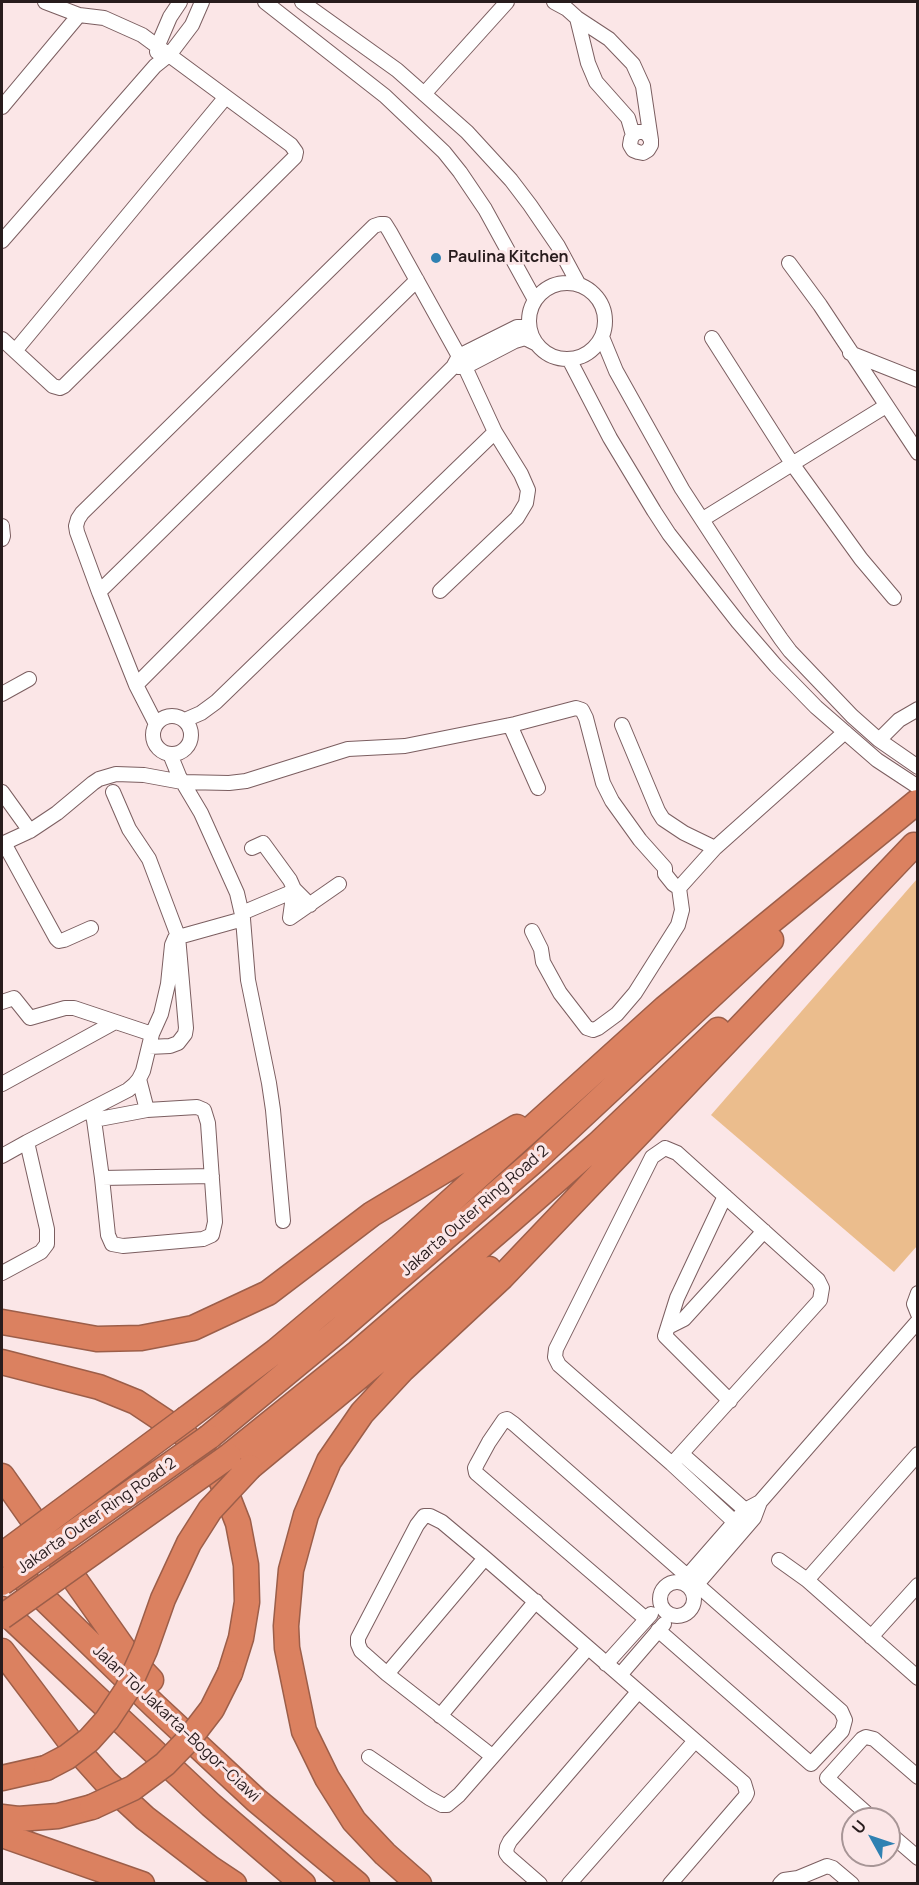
<!DOCTYPE html>
<meta charset="utf-8">
<style>
body{margin:0}
#map{position:relative;width:919px;height:1885px;overflow:hidden;background:#fbe6e7;font-family:Manrope,sans-serif}
canvas{display:block}
.frame{position:absolute;inset:0;border:3px solid #281c1d;pointer-events:none}
.north{position:absolute;left:841px;top:1807px;width:60px;height:60px;box-sizing:border-box;background:#fbe6e7;border:2px solid #a79596;border-radius:50%;rotate:310deg;font-size:16px;font-weight:700;line-height:24px;text-align:center;color:#281c1d}
.north::after{content:'';display:block;margin:auto;width:21px;height:27px;background:#2f81b2;clip-path:polygon(50% 0,100% 100%,50% 72%,0 100%)}
</style>
<div id="map">
<canvas width="919" height="1885"></canvas>
<div class="frame"></div>
<div class="north">U</div>
</div>
<script>
const c = document.querySelector('canvas').getContext('2d');
c.lineJoin = 'round';
function fill(path, color) { c.fillStyle = color; c.fill(path, 'evenodd'); }
const poly = rows => new Path2D(rows.map(r => 'M' + r).join(''));
function stroke(path, color, width, dash) { c.strokeStyle = color; c.lineWidth = width; c.lineCap = dash ? 'butt' : 'round'; c.setLineDash(dash || []); c.stroke(path); }
function drawText(font, color, halo, rows, align = 'center') {
  c.font = font + ' Manrope,sans-serif'; c.lineWidth = 6; c.setLineDash([]); c.textBaseline = 'middle'; c.strokeStyle = halo; c.fillStyle = color; for (const [text, x, y, turn = 0] of rows) {
    c.save(); c.translate(x, y); c.rotate((+turn || 0) * Math.PI / 180); c.textAlign = isNaN(turn) ? turn : align; if (halo) c.strokeText(text, 0, 0); c.fillText(text, 0, 0); c.restore();
  }
}
fill(poly([
 [917,879,917,1246,894,1272,711,1115]
]), '#ebbd8d');
const street = poly([
 [265,2,385,96,444,152,460,172,485,209,535,300],
 [302,2,397,70,467,132,511,180,530,205,558,246,579,285],
 [554,2,567,9,577,18,609,39,633,64,643,86,651,140],
 [577,18,588,63,596,82,628,118,633,135,631,139,630,145,633,150,638,152,643,153,648,150,651,145,651,140,648,135,644,132,638,132,633,135],
 [157,52,158,45,170,17,180,2],
 [424,94,507,2],
 [2,107,79,15],
 [2,241,155,66,170,54,192,25,202,2],
 [789,263,820,305,918,453],
 '529 321a38 38 0 1 1 76 0a38 38 0 1 1-76 0Z',
 [602,337,616,371,682,489,757,604,781,639,790,651,852,716,879,740,918,767],
 [712,338,793,465,861,559,894,598],
 [2,339,53,386,60,388,64,386,295,157,296,152,291,145,142,35,104,18,79,15,45,2],
 [15,351,225,98],
 [850,353,918,380],
 [569,359,610,438,654,511,669,534,738,622,776,666,816,707,877,760,918,787],
 [458,367,465,367,515,341,525,338,535,343],
 [703,519,886,406],
 [2,526,3,536,2,539],
 [99,592,417,280],
 [136,685,453,367,459,356,517,327,529,327],
 [2,694,29,679],
 '153 735a19 19 0 1 1 38 0a19 19 0 1 1-38 0Z',
 [185,720,201,713,216,702,495,432],
 [156,724,136,685,99,592,77,532,76,526,78,519,82,513,374,226,380,224,385,224,390,232,465,367,495,432,521,474,528,490,526,503,517,518,440,591],
 [510,725,538,788],
 [622,725,658,811,663,819,684,833,715,848],
 [879,740,899,720,918,709],
 [170,754,179,776,201,813,237,893,243,919,248,980,269,1083,273,1110,283,1221],
 [2,792,30,831],
 [113,792,129,829,149,859,178,936,186,1028,185,1034,178,1043,170,1046,149,1047],
 [4,843,56,938,59,941,64,940,91,928],
 [2,844,30,831,57,813,93,783,99,779,116,774,144,775,182,782,229,783,246,781,348,749,405,746,515,724,576,708,582,710,586,718,603,783,612,801,640,840,665,868,665,874,673,884,679,888],
 [252,848,263,843,290,880,294,889,310,905],
 [294,889,290,918,339,884],
 [242,913,294,891],
 [532,931,541,949,543,962,560,993,587,1028,593,1030,598,1028,617,1014,635,993,678,925,682,910,679,888,715,848,845,732],
 [2,1002,14,998,30,1018,65,1008,74,1008,152,1034],
 [139,1079,147,1110],
 [2,1084,115,1022],
 [91,1110,94,1120,102,1178,108,1235,112,1244,123,1246,203,1239,212,1235,215,1222,208,1123,204,1110,197,1107,147,1110,94,1120],
 [665,1148,677,1153,818,1280,822,1288,820,1300,672,1464,559,1365,555,1357,556,1349,652,1157,665,1148],
 [2,1156,27,1142,128,1090,134,1085,139,1079,143,1071,152,1034,161,1014,168,984,172,945,175,938,243,919],
 [102,1178,212,1176],
 [725,1196,677,1298,665,1336,730,1401],
 [2,1273,41,1252,47,1244,47,1229,27,1142],
 [918,1293,914,1304,918,1314],
 [668,1327,684,1319,764,1231],
 [682,1454,752,1516],
 [672,1464,740,1527],
 [760,1502,918,1321],
 [779,1560,807,1580,918,1678],
 [807,1580,918,1454],
 [683,1581,745,1510,760,1502,754,1518,692,1590],
 '660 1599a17 17 0 1 1 34 0a17 17 0 1 1-34 0Z',
 [646,1619,476,1473,475,1468,477,1464,489,1442,504,1420,507,1419,514,1424,841,1711,845,1720,842,1731,811,1764,658,1630],
 [871,1637,918,1585],
 [606,1664,651,1614],
 [387,1674,485,1558],
 [620,1675,664,1624],
 [440,1716,536,1601],
 [492,1756,387,1674,361,1651,358,1644,358,1638,417,1525,424,1516,430,1516,442,1522,485,1558,744,1783,747,1793,745,1797,670,1884],
 [369,1757,429,1798,442,1805,447,1805,459,1795,588,1648],
 [873,1819,827,1778,862,1739,866,1737,874,1739,918,1777],
 [889,1833,918,1858],
 [540,1884,509,1857,506,1853,507,1847,510,1841,638,1692],
 [569,1884,694,1742],
 [780,1884,784,1880,798,1878,827,1866,833,1868,852,1884]
]);
const highway = poly([
 [2,1322,97,1339,141,1338,193,1328,268,1293,372,1214,517,1127],
 [2,1362,99,1387,136,1402,184,1434,215,1469,222,1482,238,1523,246,1565,247,1602,241,1638,230,1673],
 [187,1418,276,1351,401,1246,665,1008,917,802],
 [209,1437,335,1333,535,1160,771,940],
 [229,1456,357,1353,508,1223,598,1144,718,1030],
 [250,1467,489,1269],
 [2,1476,130,1658,151,1680],
 [3,1559,155,1706,256,1800,357,1884],
 [2,1609,211,1805,303,1884],
 [2,1651,72,1744,106,1782,145,1818,210,1868,234,1884],
 [2,1778,46,1768],
 [2,1817,18,1819,58,1816,92,1807],
 [2,1835,142,1884],
 [419,1884,385,1854,354,1821,327,1778,304,1731,287,1648,286,1626,291,1570,306,1515,329,1461,362,1413,402,1370,502,1277,914,845]
]);
stroke(street, '#7b5e60', 16);
stroke(highway, '#9c5e49', 27);
stroke(street, '#fff', 14);
stroke(highway, '#db8160', 24);
const highwayBridge = poly([
 [2,1555,187,1418],
 [2,1583,209,1437],
 [2,1617,229,1456],
 [46,1768,67,1757,89,1740,107,1720,127,1690,145,1650,163,1599,189,1543,210,1510,250,1467],
 [92,1807,133,1788,165,1764,189,1739,212,1709,230,1673]
]);
stroke(highwayBridge, '#9c5e49', 27, []);
stroke(highwayBridge, '#db8160', 24);
for (const [x, y, r, color] of [
 [436,258,6,"#2f81b2"]
]) { const dot = new Path2D(); dot.arc(x, y, r, 0, 2 * Math.PI); c.fillStyle = color; c.fill(dot); stroke(dot, '#fbe6e7', 2); }
drawText('bold 16px', '#281c1d', '#fbe6e7', [
 ["Paulina Kitchen",448,258]
], 'left');
drawText('16px', '#281c1d', '#fbe6e7', [
 ["Jakarta Outer Ring Road 2",475,1211,-41],
 ["Jakarta Outer Ring Road 2",97,1516,-35],
 ["Jalan Tol Jakarta–Bogor–Ciawi",176,1724,43]
]);
</script>
